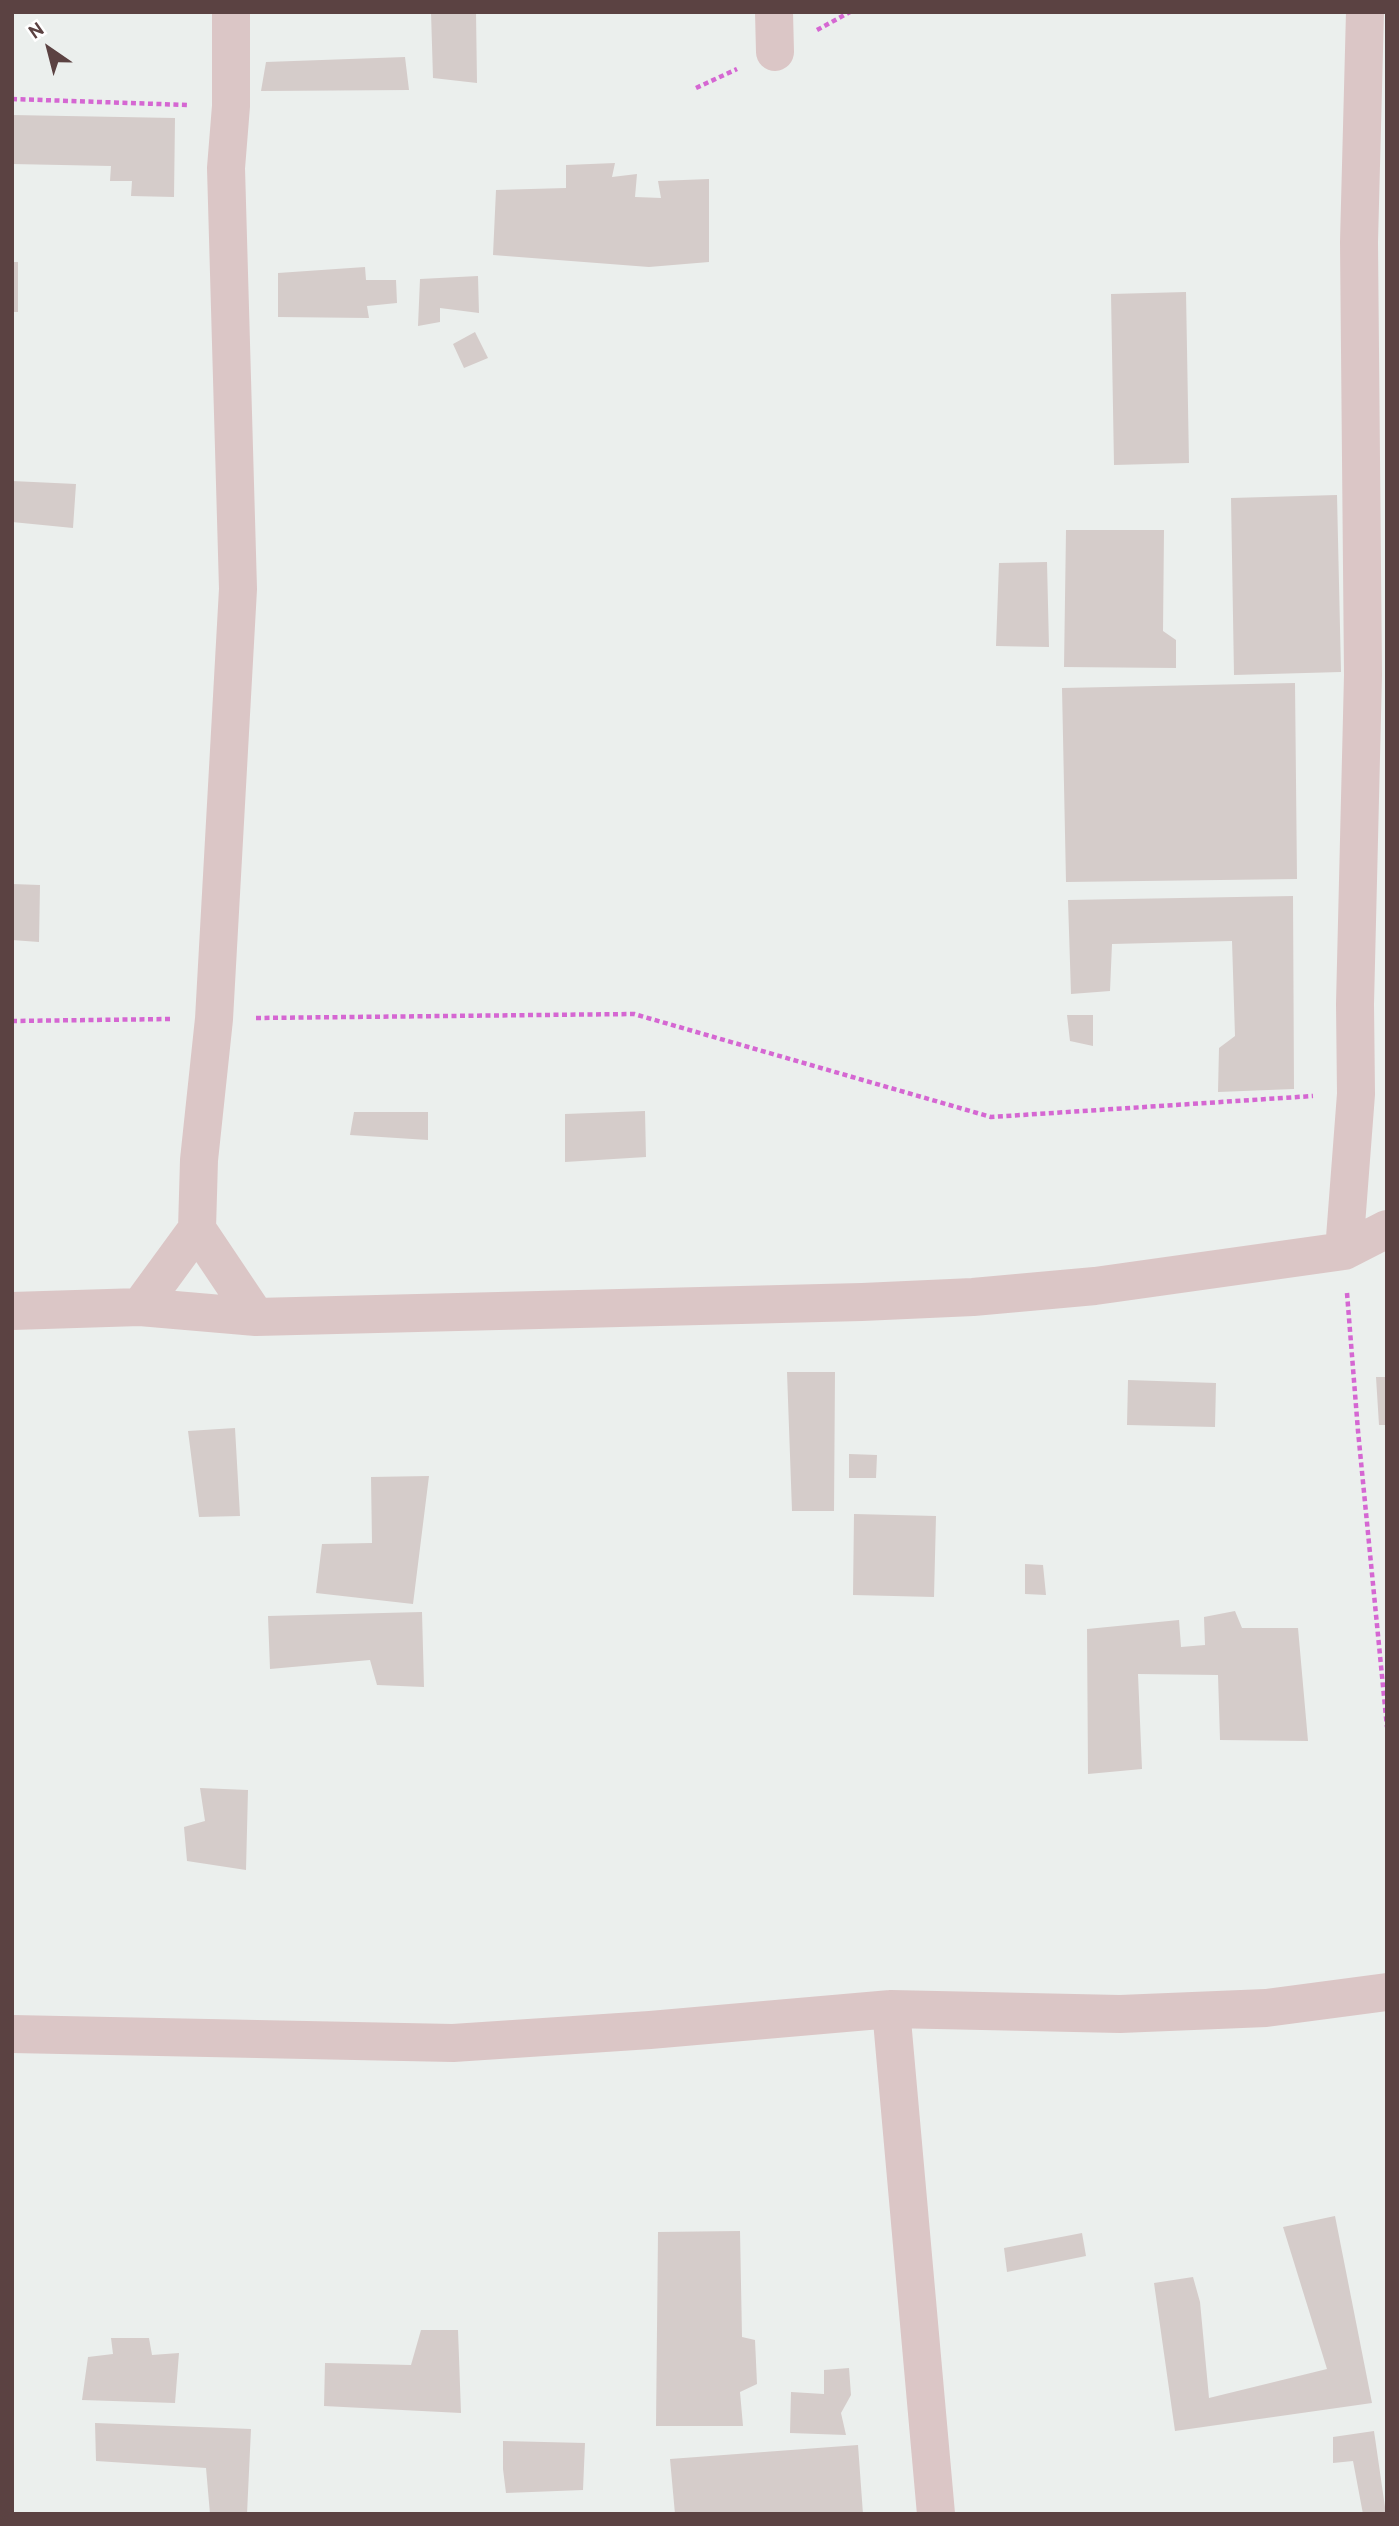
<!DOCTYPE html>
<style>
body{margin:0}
#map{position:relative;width:1399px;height:2526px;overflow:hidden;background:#ebefed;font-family:Overpass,sans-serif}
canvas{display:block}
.frame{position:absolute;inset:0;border:14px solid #5b4242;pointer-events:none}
.north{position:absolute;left:14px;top:14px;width:70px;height:70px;-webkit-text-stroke:5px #fff;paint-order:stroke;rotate:325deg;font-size:19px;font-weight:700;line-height:28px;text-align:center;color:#5b4242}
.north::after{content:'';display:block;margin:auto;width:24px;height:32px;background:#5b4242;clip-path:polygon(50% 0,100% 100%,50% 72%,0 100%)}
</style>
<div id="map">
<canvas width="1399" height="2526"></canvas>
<div class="frame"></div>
<div class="north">N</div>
</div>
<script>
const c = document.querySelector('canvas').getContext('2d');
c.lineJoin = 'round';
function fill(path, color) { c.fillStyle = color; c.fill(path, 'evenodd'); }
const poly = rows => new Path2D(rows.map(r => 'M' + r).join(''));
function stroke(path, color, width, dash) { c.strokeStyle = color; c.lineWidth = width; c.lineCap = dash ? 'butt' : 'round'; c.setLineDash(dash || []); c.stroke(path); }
fill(poly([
 [431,12,476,12,477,83,433,78],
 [405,57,409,90,261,91,266,62],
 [12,115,175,118,174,197,131,196,132,181,110,181,111,166,12,164],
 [615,163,612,177,637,174,635,197,661,198,658,181,709,179,709,262,649,267,493,255,496,190,566,188,566,165],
 [12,262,18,262,18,312,12,312],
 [365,267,366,280,396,280,397,303,367,306,369,318,278,317,278,273],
 [478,276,479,313,440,308,440,322,418,326,420,279],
 [1186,292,1189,463,1114,465,1111,294],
 [475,332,488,358,464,368,453,344],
 [12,481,76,484,73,528,12,522],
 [1337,495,1341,672,1234,675,1231,498],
 [1066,530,1164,530,1163,631,1176,640,1176,668,1064,667],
 [1047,562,1049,647,996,646,999,563],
 [1295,683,1297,879,1066,882,1062,688],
 [12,884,40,885,39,942,12,940],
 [1293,896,1294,1089,1218,1092,1219,1048,1235,1036,1232,941,1112,944,1110,991,1071,994,1068,900],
 [1067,1015,1093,1015,1093,1046,1070,1041],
 [645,1111,646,1157,565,1162,565,1114],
 [354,1112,428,1112,428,1140,350,1135],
 [787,1372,835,1372,834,1511,792,1511],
 [1376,1377,1387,1377,1387,1425,1379,1425],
 [1128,1380,1216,1383,1215,1427,1127,1425],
 [235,1428,240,1516,199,1517,188,1431],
 [849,1454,877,1455,876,1478,849,1478],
 [429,1476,413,1604,316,1593,322,1544,372,1543,371,1477],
 [854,1514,936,1516,934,1597,853,1595],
 [1025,1564,1043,1565,1046,1595,1025,1594],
 [1235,1611,1242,1628,1298,1628,1308,1741,1220,1740,1218,1675,1138,1674,1142,1769,1088,1774,1087,1629,1179,1620,1181,1647,1205,1645,1204,1617],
 [422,1612,424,1687,377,1685,370,1660,270,1669,268,1616],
 [200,1788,248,1790,246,1870,187,1861,184,1827,205,1821],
 [1335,2216,1372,2403,1175,2431,1154,2283,1193,2277,1200,2302,1209,2398,1327,2369,1283,2227],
 [740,2231,742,2337,755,2340,757,2384,740,2392,743,2426,656,2426,658,2232],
 [1082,2233,1086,2256,1007,2272,1004,2248],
 [421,2330,458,2330,461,2413,324,2406,325,2363,411,2365],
 [111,2338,149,2338,152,2355,179,2353,175,2403,82,2400,88,2357,113,2354],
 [849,2368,851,2395,841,2413,846,2435,790,2433,791,2392,824,2394,824,2370],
 [95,2423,251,2429,247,2514,210,2514,206,2468,96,2461],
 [1374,2431,1386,2514,1363,2514,1353,2461,1333,2463,1333,2437],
 [503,2441,585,2443,583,2490,506,2493,503,2469],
 [858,2445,863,2514,675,2514,670,2459]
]), '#d5ccca');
stroke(poly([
 [817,30,850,12],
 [696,88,737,69],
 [12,99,188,105],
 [256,1018,634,1014,991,1117,1313,1096],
 [12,1021,170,1019],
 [1347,1293,1358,1431,1387,1727]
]), '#d567d2', 4.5, [5, 3.5]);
stroke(poly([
 [231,12,231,106,226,168,238,589,214,1019,199,1160,197,1229,256,1317],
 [774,12,775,52],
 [1344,1251,1356,1094,1355,1004,1363,675,1359,242,1365,12],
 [140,1307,197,1229],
 [12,1311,140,1307,256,1317,862,1302,973,1297,1095,1286,1344,1251,1387,1229],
 [891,2009,936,2514],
 [12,2034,453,2043,650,2030,891,2009,1120,2014,1266,2008,1387,1992]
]), '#dbc6c6', 38);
</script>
